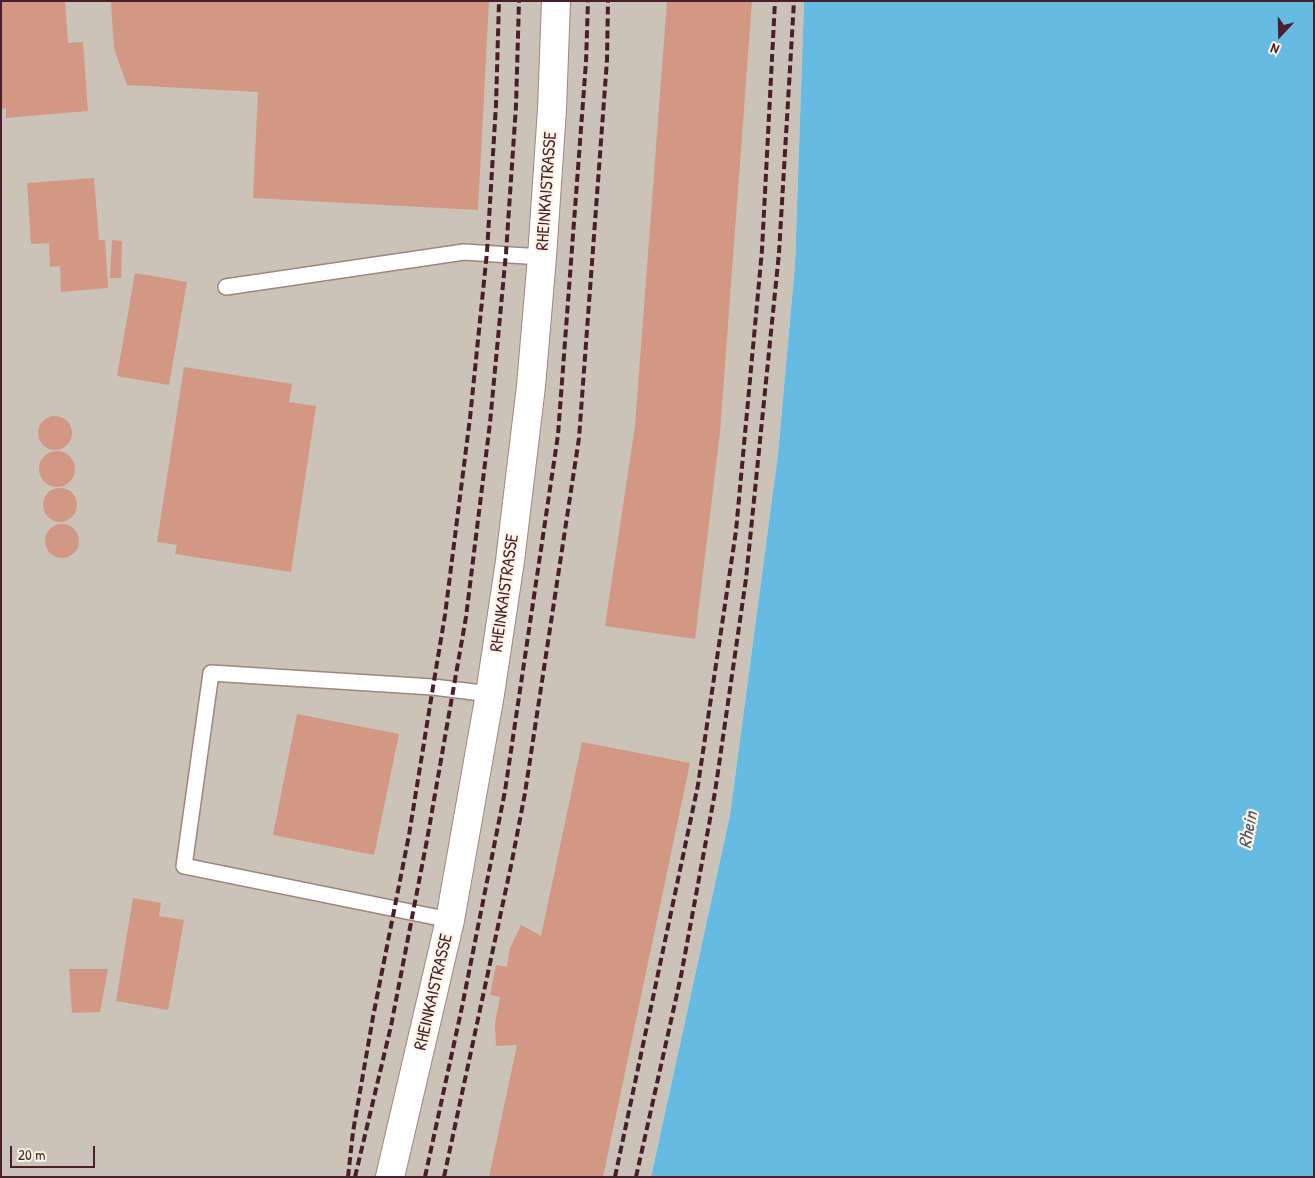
<!DOCTYPE html>
<style>
body{margin:0}
#map{position:relative;width:1315px;height:1178px;overflow:hidden;background:#f5ebd2;font-family:"Patrick Hand",sans-serif}
canvas{display:block}
.frame{position:absolute;inset:0;border:2px solid #4a1f2b;pointer-events:none}
.north{position:absolute;left:1255px;top:10px;width:50px;height:50px;-webkit-text-stroke:4px #fcf5e5;paint-order:stroke;rotate:201deg;font-size:14px;font-weight:700;line-height:20px;text-align:center;color:#4a1f2b}
.north::after{content:'';display:block;margin:auto;width:18px;height:22px;background:#4a1f2b;clip-path:polygon(50% 0,100% 100%,50% 72%,0 100%)}
.scale{position:absolute;left:10px;top:1146px;width:85px;height:22px;box-sizing:border-box;border:2px solid #4a1f2b;border-top:0;padding-left:6px;font-size:15px;line-height:18px;white-space:nowrap;color:#4a1f2b;-webkit-text-stroke:4px #fcf5e5;paint-order:stroke}
</style>
<div id="map">
<canvas width="1315" height="1178"></canvas>
<div class="frame"></div>
<div class="north">N</div>
<div class="scale">20 m</div>
</div>
<script>
const c = document.querySelector('canvas').getContext('2d');
c.lineJoin = 'round';
function fill(path, color) { c.fillStyle = color; c.fill(path, 'evenodd'); }
const poly = rows => new Path2D(rows.map(r => 'M' + r).join(''));
function stroke(path, color, width, dash) { c.strokeStyle = color; c.lineWidth = width; c.lineCap = dash ? 'butt' : 'round'; c.setLineDash(dash || []); c.stroke(path); }
function drawText(font, color, halo, rows, align = 'center') {
  c.font = font + ' "Patrick Hand",sans-serif'; c.lineWidth = 4.5; c.setLineDash([]); c.textBaseline = 'middle'; c.strokeStyle = halo; c.fillStyle = color; for (const [text, x, y, turn = 0] of rows) {
    c.save(); c.translate(x, y); c.rotate((+turn || 0) * Math.PI / 180); c.textAlign = isNaN(turn) ? turn : align; if (halo) c.strokeText(text, 0, 0); c.fillText(text, 0, 0); c.restore();
  }
}
fill(poly([
 [1,1,804,1,795,264,778,454,730,815,651,1177,1,1177]
]), '#cbc2b8');
fill(poly([
 [804,1,1314,1,1314,1177,651,1177,730,815,778,454,795,264]
]), '#65bbe2');
fill(poly([
 [1,1,65,1,68,43,83,42,88,111,6,118,6,108,1,109],
 [111,1,489,1,478,210,253,198,258,92,127,85,114,49],
 [667,1,752,1,720,432,695,639,605,626,635,426],
 [94,178,99,240,105,240,108,288,61,292,60,266,50,267,49,243,31,244,27,183],
 [112,240,122,241,121,278,110,278],
 [135,273,187,282,169,385,117,376],
 [184,367,292,384,289,402,316,406,291,572,175,554,177,545,157,542],
 '38 433a17 17 0 1 1 34 0a17 17 0 1 1-34 0Z',
 '39 469a18 18 0 1 1 36 0a18 18 0 1 1-36 0Z',
 '43 505a17 17 0 1 1 34 0a17 17 0 1 1-34 0Z',
 '45 541a17 17 0 1 1 34 0a17 17 0 1 1-34 0Z',
 [297,714,399,734,374,855,273,835],
 [582,742,690,763,603,1177,489,1177,517,1045,496,1046,495,1023,500,997,490,995,496,965,507,967,510,948,521,925,541,936],
 [133,898,161,903,159,916,184,920,168,1010,116,1001],
 [69,969,108,969,100,1012,72,1013]
]), '#d39883');
const lane = poly([
 [226,287,464,252,542,257],
 [450,920,184,866,211,673,433,687,490,694]
]);
const street = poly([
 [390,1177,450,920,490,694,510,561,531,386,542,257,552,109,556,1]
]);
stroke(lane, '#a0857e', 18);
stroke(street, '#a0857e', 30);
stroke(lane, '#fff', 15);
stroke(street, '#fff', 28);
stroke(poly([
 [348,1177,353,1132,373,1017,409,835,433,687,445,615,470,418,487,252,496,105,499,1],
 [355,1177,391,1026,427,840,466,617,490,423,506,253,516,106,519,1],
 [425,1177,462,1007,505,791,558,435,586,62,588,1],
 [444,1177,512,861,525,793,579,438,607,60,608,1],
 [615,1177,698,785,736,531,762,250,775,1],
 [636,1177,681,976,715,792,746,579,779,253,794,1]
]), '#4a1f2b', 4, [8, 4]);
drawText('18px', '#4a1f2b', '#fcf5e5', [
 ["RHEINKAISTRASSE",547,191,-86],
 ["RHEINKAISTRASSE",505,593,-82],
 ["RHEINKAISTRASSE",434,992,-77]
]);
drawText('italic 19px', '#53566b', '#fcf5e5', [
 ["Rhein",1249,830,-79]
]);
</script>
